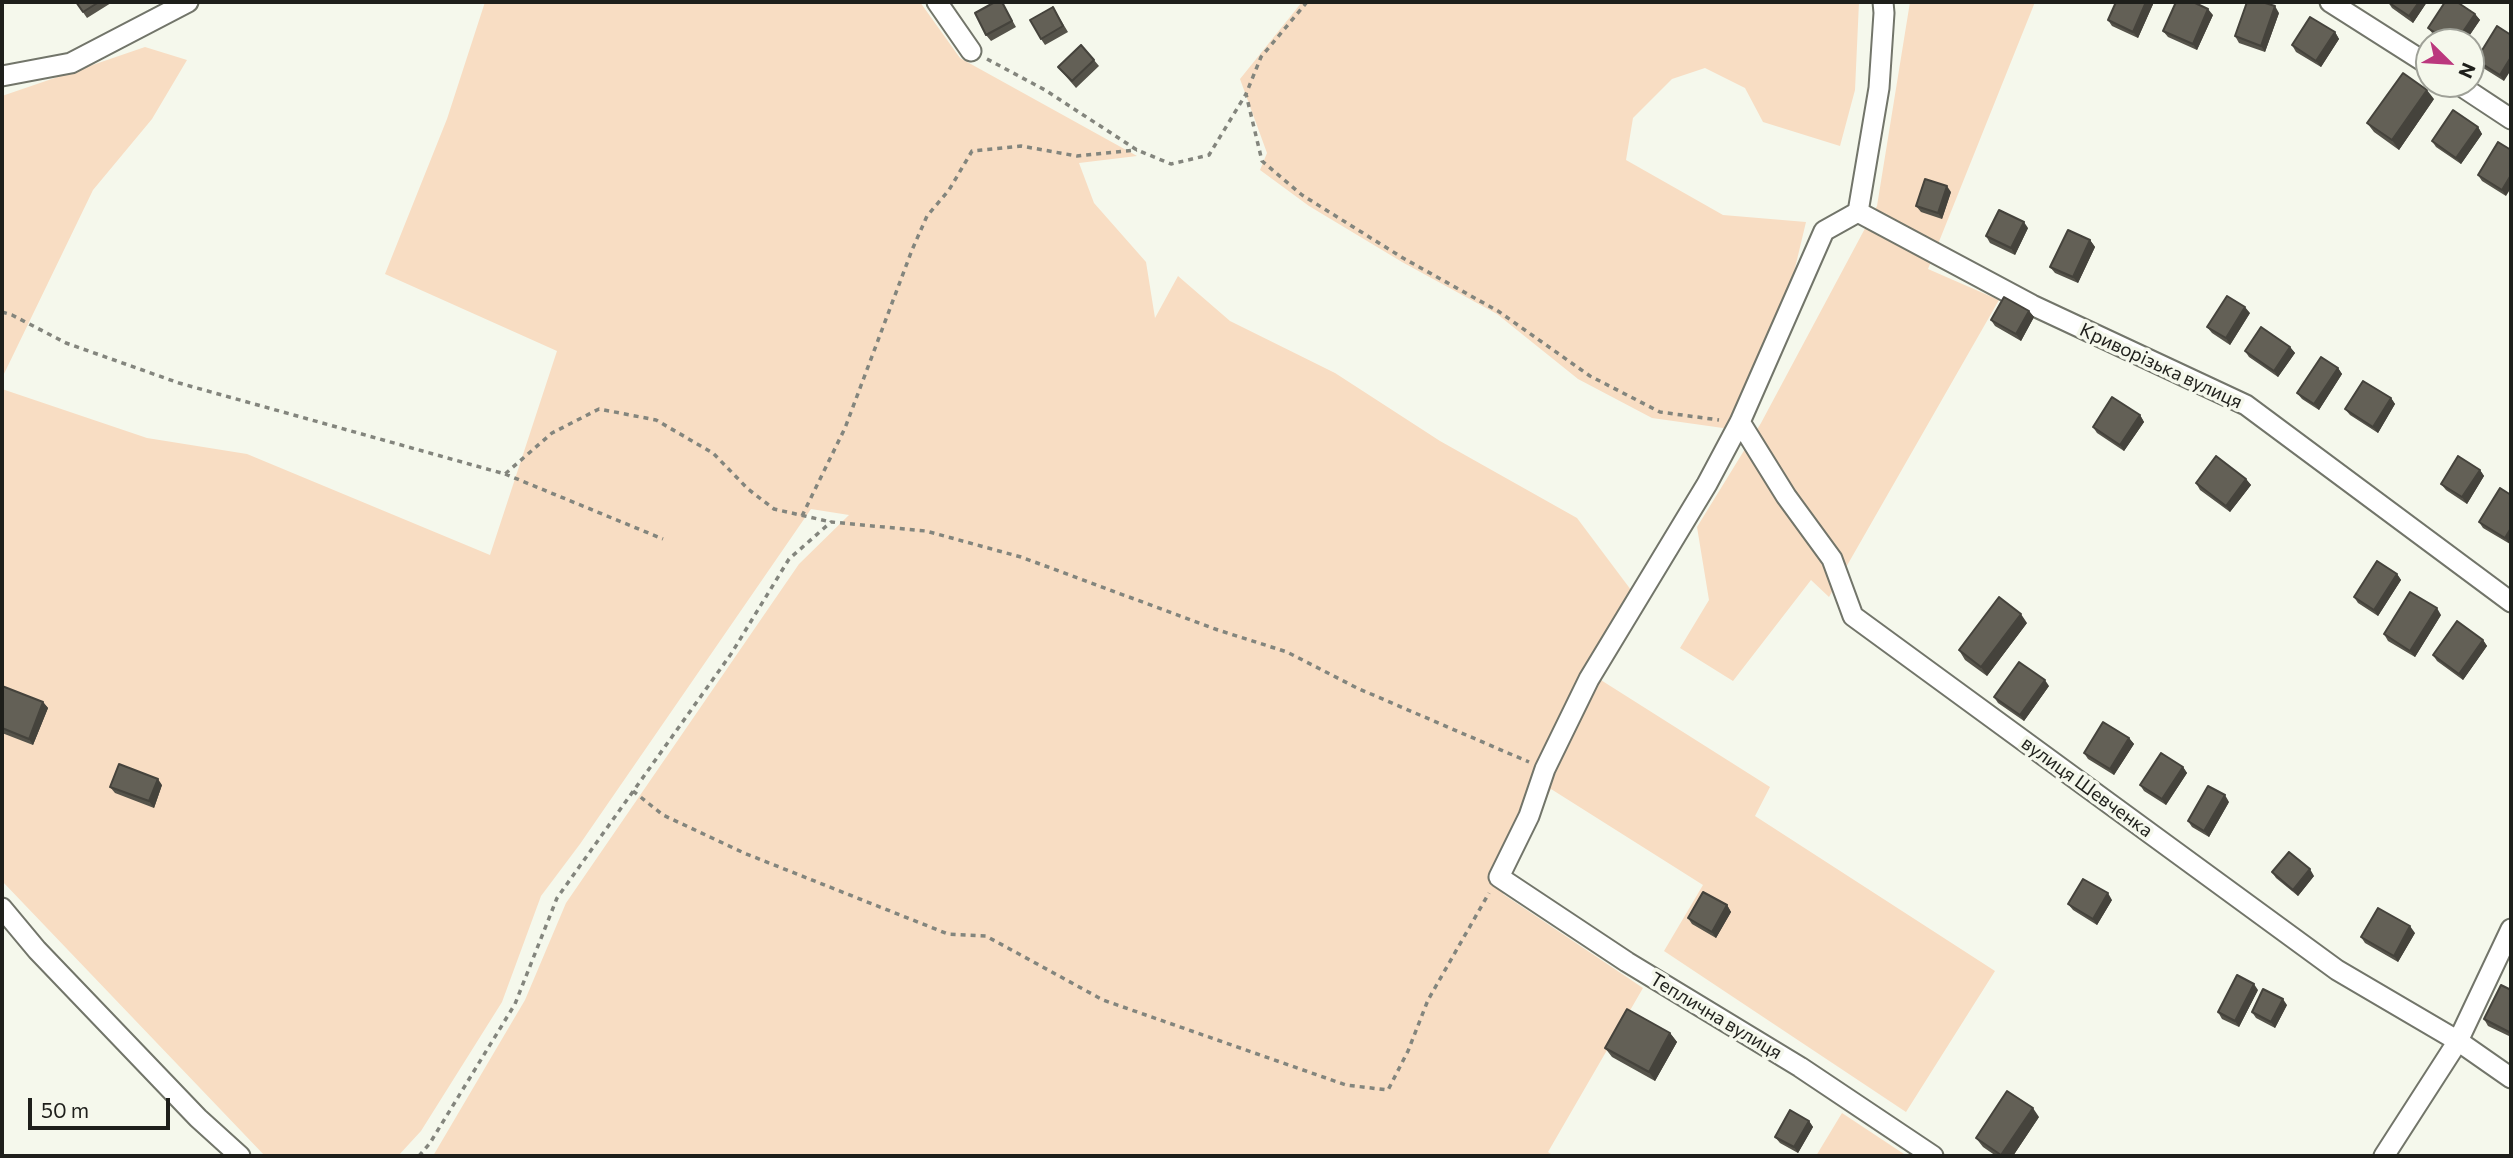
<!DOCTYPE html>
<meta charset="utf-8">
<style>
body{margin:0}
#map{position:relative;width:2513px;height:1158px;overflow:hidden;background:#f5f8ec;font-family:Commissioner,sans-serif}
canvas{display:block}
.frame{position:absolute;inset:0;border:4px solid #1e1f1b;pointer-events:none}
.north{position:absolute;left:2415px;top:28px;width:70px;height:70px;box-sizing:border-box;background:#f5f8ec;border:2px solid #9fa198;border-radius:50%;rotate:114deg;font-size:19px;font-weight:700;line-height:28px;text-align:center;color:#1e1f1b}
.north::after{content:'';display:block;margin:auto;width:24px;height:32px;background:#bb387e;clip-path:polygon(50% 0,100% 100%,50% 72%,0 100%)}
.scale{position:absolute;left:28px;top:1098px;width:142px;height:32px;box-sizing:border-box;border:4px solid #1e1f1b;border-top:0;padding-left:9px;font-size:21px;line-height:24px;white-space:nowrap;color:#1e1f1b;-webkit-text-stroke:5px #f5f8ec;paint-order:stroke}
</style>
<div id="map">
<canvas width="2513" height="1158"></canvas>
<div class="frame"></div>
<div class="north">N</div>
<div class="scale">50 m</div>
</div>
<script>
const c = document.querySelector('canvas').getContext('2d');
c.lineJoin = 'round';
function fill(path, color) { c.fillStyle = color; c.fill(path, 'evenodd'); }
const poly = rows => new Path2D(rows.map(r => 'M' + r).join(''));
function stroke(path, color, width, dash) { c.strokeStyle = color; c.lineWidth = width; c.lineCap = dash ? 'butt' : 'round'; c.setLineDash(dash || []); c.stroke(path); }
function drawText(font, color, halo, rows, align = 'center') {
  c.font = font + ' Commissioner,sans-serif'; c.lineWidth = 7; c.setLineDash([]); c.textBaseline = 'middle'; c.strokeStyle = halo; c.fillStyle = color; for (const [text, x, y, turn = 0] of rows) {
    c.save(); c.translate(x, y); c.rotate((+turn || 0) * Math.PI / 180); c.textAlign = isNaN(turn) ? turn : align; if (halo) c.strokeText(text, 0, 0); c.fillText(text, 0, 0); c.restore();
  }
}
fill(poly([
 [485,2,920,2,960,58,1137,156,1079,163,1094,203,1146,262,1155,318,1178,276,1230,321,1335,373,1440,441,1577,518,1634,594,1585,670,1770,787,1755,816,1995,971,1906,1112,1664,951,1703,885,1551,789,1503,894,1643,988,1548,1152,1554,1156,433,1156,525,1000,566,903,799,564,849,515,811,509,580,844,541,896,502,1002,421,1131,398,1156,265,1156,2,881,2,389,147,438,247,454,490,555,557,351,385,274,447,119],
 [1302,2,1859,2,1855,90,1840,146,1763,122,1745,88,1705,68,1672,79,1633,118,1626,160,1723,215,1806,222,1790,289,1730,429,1652,418,1578,379,1497,314,1402,262,1309,206,1260,170,1267,153,1240,79],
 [1910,2,2035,2,1928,269,1999,300,1829,597,1811,580,1733,681,1680,648,1709,600,1697,527,1761,423,1877,206],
 [145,47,187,60,152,119,93,190,2,378,2,96],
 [1842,1113,1907,1156,1816,1156]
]), '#f8ddc3');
const minor = poly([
 [937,2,971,51],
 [2330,2,2429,65],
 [2,76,71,63,188,2],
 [2458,84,2511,119],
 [1858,212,1824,231,1740,422,1707,484,1589,679,1545,769,1529,816,1499,877,1627,962,1800,1067,1933,1156],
 [1858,212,2032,305,2246,405,2511,602],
 [1858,212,1879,88,1884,13,1883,2],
 [1740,422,1786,496,1832,559,1853,616,2337,970,2458,1041,2511,1078],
 [2,908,37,950,198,1118,240,1156],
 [2384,1156,2458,1041,2511,929]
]);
stroke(minor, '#72756a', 23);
stroke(poly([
 [1307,2,1261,57,1246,94,1262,161,1302,195,1403,258,1498,311,1590,376,1660,412,1719,420],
 [987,59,1045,90,1137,150,1171,164,1209,155,1246,94],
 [2,312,12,315,66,343,179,383,505,474,552,433,599,409,656,420,713,453,748,489,774,509,831,522],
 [505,474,663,539],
 [802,516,845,428,912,250,927,216,949,190,972,151,1021,146,1077,156,1137,150],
 [633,791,663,815,744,853,948,934,986,936,1103,1000,1346,1085,1388,1090,1408,1051,1428,1000,1489,893],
 [419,1156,430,1143,515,1004,557,898,731,654,789,559,831,522,926,531,1021,557,1218,630,1287,652,1357,688,1529,762]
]), '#83857d', 3.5, [5, 5]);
stroke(minor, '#fff', 19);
fill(poly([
 [76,2,110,2,111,3,87,18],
 [1002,2,1016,27,991,41,986,35],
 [2116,2,2154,2,2138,38,2112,26,2108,20],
 [2388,2,2427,2,2413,23,2392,8],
 [1053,7,1068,32,1045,45,1041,39],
 [2279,13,2265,52,2239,43,2235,36],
 [2475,14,2480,20,2465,42,2444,42,2433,34,2428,28],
 [2213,15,2197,50,2168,37,2163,31],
 [2497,26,2504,81,2480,66,2476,60],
 [2335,32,2339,39,2321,67,2296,52,2292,45],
 [1094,60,1099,66,1076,88,1058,67],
 [2434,99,2399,150,2374,132,2367,123],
 [2478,127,2482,134,2461,164,2436,147,2432,141],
 [2498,142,2506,196,2482,181,2478,175],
 [1951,192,1942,219,1921,212,1916,206],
 [2028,228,2015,255,1990,243,1986,236],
 [2090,240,2095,247,2078,283,2055,273,2050,267],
 [2029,311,2034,317,2021,341,1995,326,1991,320],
 [2250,313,2230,345,2212,333,2207,327],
 [2290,347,2295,353,2278,377,2249,357,2245,351],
 [2338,368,2342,374,2319,410,2302,399,2297,393],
 [2391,398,2395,404,2378,433,2350,415,2345,409],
 [2140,415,2144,422,2124,451,2097,433,2093,427],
 [2480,470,2484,476,2467,504,2446,490,2441,484],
 [2246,479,2251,485,2230,512,2200,490,2196,483],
 [2500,488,2510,544,2483,528,2479,522],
 [2397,574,2401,580,2378,616,2358,603,2354,597],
 [2441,615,2415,657,2388,641,2384,634],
 [2027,623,1987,676,1965,660,1959,650],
 [2483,640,2487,646,2463,680,2437,661,2433,655],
 [2,686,43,702,48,708,33,745,2,733],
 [2049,686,2024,721,1998,703,1994,697],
 [2129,738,2134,744,2114,775,2088,759,2084,753],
 [2183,767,2187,773,2166,805,2144,791,2140,785],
 [162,785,154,808,115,793,110,787],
 [2229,802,2209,837,2192,827,2188,821],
 [2272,872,2314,876,2298,896,2276,878],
 [2112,900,2097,925,2073,910,2068,904],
 [1727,905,1731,912,1716,938,1692,924,1688,918],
 [2415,933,2398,962,2365,943,2361,937],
 [2258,990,2239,1027,2222,1019,2218,1012],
 [2511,990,2511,1037,2488,1026,2484,1019],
 [2287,1005,2275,1028,2256,1018,2252,1012],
 [1670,1033,1677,1042,1655,1081,1612,1057,1605,1048],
 [2039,1117,2013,1156,1996,1156,1983,1147,1976,1138],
 [1809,1121,1813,1127,1798,1153,1780,1143,1775,1137]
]), '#55534a');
fill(poly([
 [2146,2,2154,2,2138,38,2133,32],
 [2419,2,2427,2,2413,23,2409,16],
 [2275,6,2279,13,2265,52,2261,46],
 [2208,9,2213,15,2197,50,2193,44],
 [2475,14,2480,20,2465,42,2456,42],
 [2335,32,2339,39,2321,67,2316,61],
 [2511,57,2511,70,2504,81,2500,75],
 [2427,90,2434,99,2399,150,2392,140],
 [2478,127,2482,134,2461,164,2456,158],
 [2511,175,2511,188,2506,196,2502,190],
 [1947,186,1951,192,1942,219,1938,213],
 [2024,222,2028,228,2015,255,2011,248],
 [2090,240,2095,247,2078,283,2073,277],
 [2245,307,2250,313,2230,345,2226,338],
 [2029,311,2034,317,2021,341,2016,334],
 [2290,347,2295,353,2278,377,2274,371],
 [2338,368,2342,374,2319,410,2314,404],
 [2391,398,2395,404,2378,433,2373,427],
 [2140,415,2144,422,2124,451,2120,445],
 [2480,470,2484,476,2467,504,2462,497],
 [2246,479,2251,485,2230,512,2226,506],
 [2511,528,2511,542,2510,544,2505,538],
 [2397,574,2401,580,2378,616,2374,610],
 [2437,608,2441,615,2415,657,2410,651],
 [2021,614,2027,623,1987,676,1981,667],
 [2483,640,2487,646,2463,680,2459,674],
 [2045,680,2049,686,2024,721,2020,715],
 [43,702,48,708,33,745,29,739],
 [2129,738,2134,744,2114,775,2110,769],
 [2183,767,2187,773,2166,805,2162,799],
 [158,779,162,785,154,808,149,801],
 [2225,795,2229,802,2209,837,2204,831],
 [2310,869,2314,876,2298,896,2293,890],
 [2108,893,2112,900,2097,925,2093,919],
 [1727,905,1731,912,1716,938,1712,932],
 [2410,926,2415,933,2398,962,2394,956],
 [2254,984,2258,990,2239,1027,2235,1021],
 [2283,999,2287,1005,2275,1028,2271,1022],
 [1670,1033,1677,1042,1655,1081,1649,1072],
 [2033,1108,2039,1117,2013,1156,2003,1156,2001,1155],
 [1809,1121,1813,1127,1798,1153,1794,1147]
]), '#45433c');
const building = poly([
 [76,2,99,2,83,12,76,2],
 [995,2,1002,2,1012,21,986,35,975,13,995,2],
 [2116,2,2146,2,2133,32,2108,20,2116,2],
 [2176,2,2193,2,2208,9,2193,44,2163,31,2176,2],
 [2247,2,2262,2,2275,6,2261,46,2235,36,2247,2],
 [2388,2,2419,2,2409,16,2388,2],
 [2445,2,2457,2,2475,14,2456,42,2449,42,2428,28,2445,2],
 [1053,7,1063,26,1041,39,1030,20,1053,7],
 [2310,17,2335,32,2316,61,2292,45,2310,17],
 [2497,26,2511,35,2511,57,2500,75,2476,60,2497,26],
 [1081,45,1094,60,1072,81,1058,67,1081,45],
 [2403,73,2427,90,2392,140,2367,123,2403,73],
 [2453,110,2478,127,2456,158,2432,141,2453,110],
 [2498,142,2511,150,2511,175,2502,190,2478,175,2498,142],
 [1925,179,1947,186,1938,213,1916,206,1925,179],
 [1999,210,2024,222,2011,248,1986,236,1999,210],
 [2068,230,2090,240,2073,277,2050,267,2068,230],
 [2227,296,2245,307,2226,338,2207,327,2227,296],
 [2004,297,2029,311,2016,334,1991,320,2004,297],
 [2261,327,2290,347,2274,371,2245,351,2261,327],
 [2321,357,2338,368,2314,404,2297,393,2321,357],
 [2363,381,2391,398,2373,427,2345,409,2363,381],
 [2112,397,2140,415,2120,445,2093,427,2112,397],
 [2216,456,2246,479,2226,506,2196,483,2216,456],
 [2458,456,2480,470,2462,497,2441,484,2458,456],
 [2500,488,2511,495,2511,528,2505,538,2479,522,2500,488],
 [2377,561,2397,574,2374,610,2354,597,2377,561],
 [2410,592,2437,608,2410,651,2384,634,2410,592],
 [1999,597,2021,614,1981,667,1959,650,1999,597],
 [2457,621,2483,640,2459,674,2433,655,2457,621],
 [2019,662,2045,680,2020,715,1994,697,2019,662],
 [2,686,43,702,29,739,2,728,2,686],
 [2103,722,2129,738,2110,769,2084,753,2103,722],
 [2161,753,2183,767,2162,799,2140,785,2161,753],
 [119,764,158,779,149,801,110,787,119,764],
 [2208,786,2225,795,2204,831,2188,821,2208,786],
 [2289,852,2310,869,2293,890,2272,872,2289,852],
 [2083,879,2108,893,2093,919,2068,904,2083,879],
 [1703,892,1727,905,1712,932,1688,918,1703,892],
 [2378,908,2410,926,2394,956,2361,937,2378,908],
 [2237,975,2254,984,2235,1021,2218,1012,2237,975],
 [2501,985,2511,990,2511,1033,2484,1019,2501,985],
 [2263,989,2283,999,2271,1022,2252,1012,2263,989],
 [1627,1009,1670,1033,1649,1072,1605,1048,1627,1009],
 [2007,1091,2033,1108,2001,1155,1976,1138,2007,1091],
 [1790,1110,1809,1121,1794,1147,1775,1137,1790,1110]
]);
fill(building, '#636056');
stroke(building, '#45433c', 2);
drawText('19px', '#1e1f1b', '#f5f8ec', [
 ["Криворізька вулиця",2161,366,25],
 ["вулиця Шевченка",2087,787,36],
 ["Теплична вулиця",1716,1016,31]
]);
</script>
